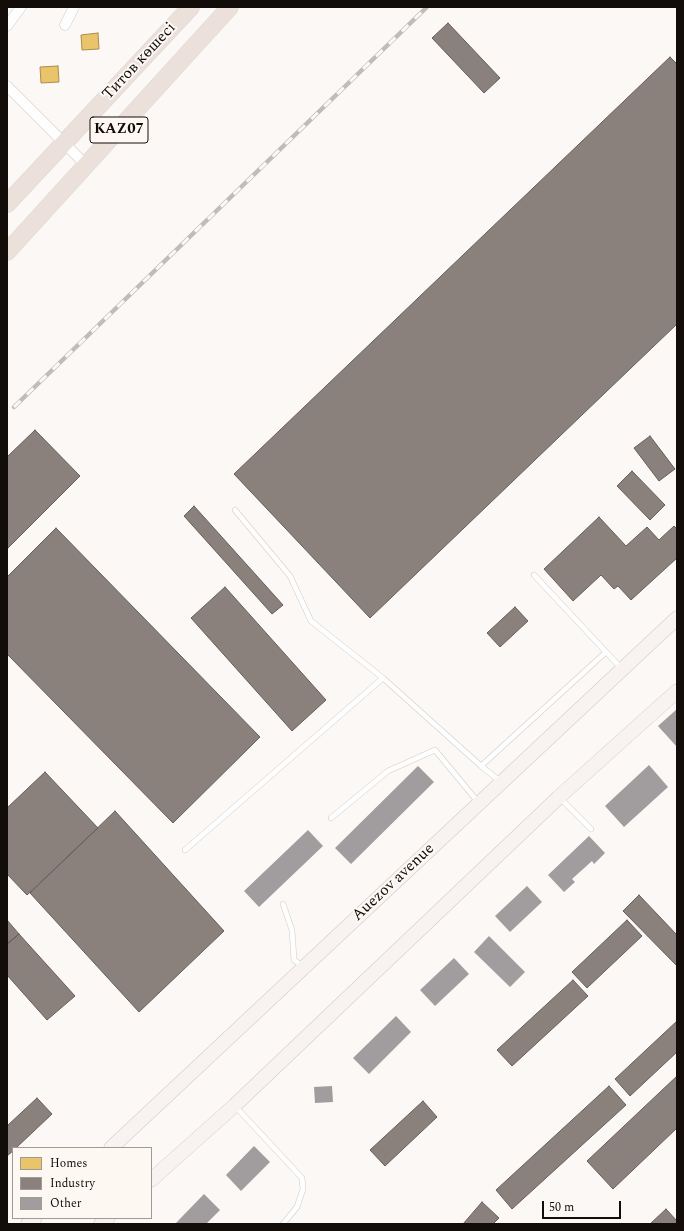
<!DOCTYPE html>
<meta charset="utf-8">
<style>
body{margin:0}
#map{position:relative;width:684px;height:1231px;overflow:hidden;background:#fbf8f6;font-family:Spectral,serif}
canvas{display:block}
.frame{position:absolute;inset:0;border:8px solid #130d09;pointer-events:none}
.legend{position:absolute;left:12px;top:1147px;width:140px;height:72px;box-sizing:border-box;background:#fef8f3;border:1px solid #a09a95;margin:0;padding:5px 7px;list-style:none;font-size:12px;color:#130d09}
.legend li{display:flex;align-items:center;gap:8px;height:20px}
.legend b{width:20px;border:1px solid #a09a95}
.scale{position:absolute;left:542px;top:1201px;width:79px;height:18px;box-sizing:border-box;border:2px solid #130d09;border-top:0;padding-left:5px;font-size:12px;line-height:14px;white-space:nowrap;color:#130d09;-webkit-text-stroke:3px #fef8f3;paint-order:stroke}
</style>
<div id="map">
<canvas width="684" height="1231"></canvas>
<div class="frame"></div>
<ul class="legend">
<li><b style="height:11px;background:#e9c46a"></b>Homes</li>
<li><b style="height:11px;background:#8a817c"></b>Industry</li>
<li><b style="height:11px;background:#a19c9d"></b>Other</li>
</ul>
<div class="scale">50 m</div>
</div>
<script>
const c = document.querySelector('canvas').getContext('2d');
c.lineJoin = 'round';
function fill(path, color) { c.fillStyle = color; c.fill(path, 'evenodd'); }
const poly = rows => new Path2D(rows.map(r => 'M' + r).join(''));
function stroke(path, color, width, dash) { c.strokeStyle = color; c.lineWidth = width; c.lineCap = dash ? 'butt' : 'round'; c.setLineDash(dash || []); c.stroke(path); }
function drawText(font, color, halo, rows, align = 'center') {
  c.font = font + ' Spectral,serif'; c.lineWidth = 4; c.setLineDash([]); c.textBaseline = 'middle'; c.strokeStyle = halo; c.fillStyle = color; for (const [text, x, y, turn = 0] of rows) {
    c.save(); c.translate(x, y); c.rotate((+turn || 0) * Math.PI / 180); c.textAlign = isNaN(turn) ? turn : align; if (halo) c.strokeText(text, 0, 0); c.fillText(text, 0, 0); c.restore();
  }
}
const homes = poly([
 [98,33,99,49,82,50,81,35,98,33],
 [58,66,59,82,41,83,40,67,58,66]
]);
fill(homes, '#e9c46a');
stroke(homes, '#a98d4d', 1);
const industry = poly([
 [448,23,500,78,484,93,432,38,448,23],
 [670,57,677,64,677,324,370,618,234,474,670,57],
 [35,430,80,476,7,549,7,457,35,430],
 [650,436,675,469,659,481,634,448,650,436],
 [632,471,665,505,650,520,617,486,632,471],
 [194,506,283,605,272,614,184,516,194,506],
 [599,517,626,546,647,527,659,540,674,526,677,529,677,558,631,600,618,586,614,589,601,575,573,601,544,569,599,517],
 [56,528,260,737,173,823,7,654,7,577,56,528],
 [225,587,326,700,292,731,191,618,225,587],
 [515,607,528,621,500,647,487,633,515,607],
 [45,772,98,828,27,895,7,874,7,808,45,772],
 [115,811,224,931,139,1012,30,893,115,811],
 [639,895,677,935,677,966,623,911,639,895],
 [7,920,19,934,7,944,7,920],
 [627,920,642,936,587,988,572,972,627,920],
 [19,934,75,996,47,1020,7,975,7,944,19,934],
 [573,980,588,996,512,1066,497,1050,573,980],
 [677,1021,677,1052,630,1096,615,1079,677,1021],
 [677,1076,677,1128,613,1189,587,1161,677,1076],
 [609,1086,626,1105,512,1209,496,1190,609,1086],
 [37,1098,52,1114,16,1148,13,1148,13,1151,7,1156,7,1126,37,1098],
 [423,1101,437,1117,385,1166,370,1150,423,1101],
 [482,1202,499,1218,493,1224,463,1224,482,1202],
 [666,1209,677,1221,677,1224,650,1224,666,1209]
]);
fill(industry, '#8a817c');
stroke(industry, '#665e5a', 1);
fill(poly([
 [677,709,677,747,658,726],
 [649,765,668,787,624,827,605,806],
 [418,766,434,782,351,864,335,848],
 [308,830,323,846,259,907,244,891],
 [589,836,605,853,594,864,592,861,572,879,575,882,564,892,548,875],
 [527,886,542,902,510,932,495,916],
 [489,936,525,972,510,987,474,952],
 [454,958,469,974,435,1006,420,990],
 [396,1016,411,1032,369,1074,353,1058],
 [332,1086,333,1102,315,1103,314,1087],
 [254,1146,270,1162,241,1191,226,1175],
 [204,1194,220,1210,206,1224,175,1224]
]), '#a19c9d');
const service = poly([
 [534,575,621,668],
 [383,678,481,766,500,781],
 [481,766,606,652],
 [560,798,591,829],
 [331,818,388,771,435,750,478,802],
 [185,850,383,678,311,621,290,576,235,510],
 [283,904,292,930,294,960,304,967],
 [235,1106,302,1178,303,1189,297,1207,283,1224]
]);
const minor = poly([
 [65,25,74,7],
 [7,26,21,7],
 [7,86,86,165]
]);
const secondary = poly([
 [111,1148,677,618],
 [151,1180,234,1106,559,797,677,691],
 [28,1224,35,1218],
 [101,1224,108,1218]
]);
const trunk = poly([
 [7,204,191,7],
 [7,252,230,7]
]);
stroke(service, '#d0ccc9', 6);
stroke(minor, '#d0ccc9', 11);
stroke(secondary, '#d0ccc9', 15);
stroke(trunk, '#d8d6d4', 18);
stroke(service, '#fefefe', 5);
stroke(minor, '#fefefe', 10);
stroke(secondary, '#f8f3f1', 14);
stroke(trunk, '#ece0db', 17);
const rail = poly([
 [14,407,427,7]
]);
stroke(rail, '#bfbdbc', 4.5);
stroke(rail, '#fef8f3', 3, [9]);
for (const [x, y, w] of [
 [119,130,58]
]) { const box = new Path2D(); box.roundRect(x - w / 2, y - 13, w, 26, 3); c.fillStyle = '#fef8f3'; c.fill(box); stroke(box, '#130d09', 1); }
drawText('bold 15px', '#130d09', null, [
 ["KAZ07",119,130]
]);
drawText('16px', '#130d09', '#fef8f3', [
 ["Титов көшесі",140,62,-47],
 ["Auezov avenue",394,883,-43]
]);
</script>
